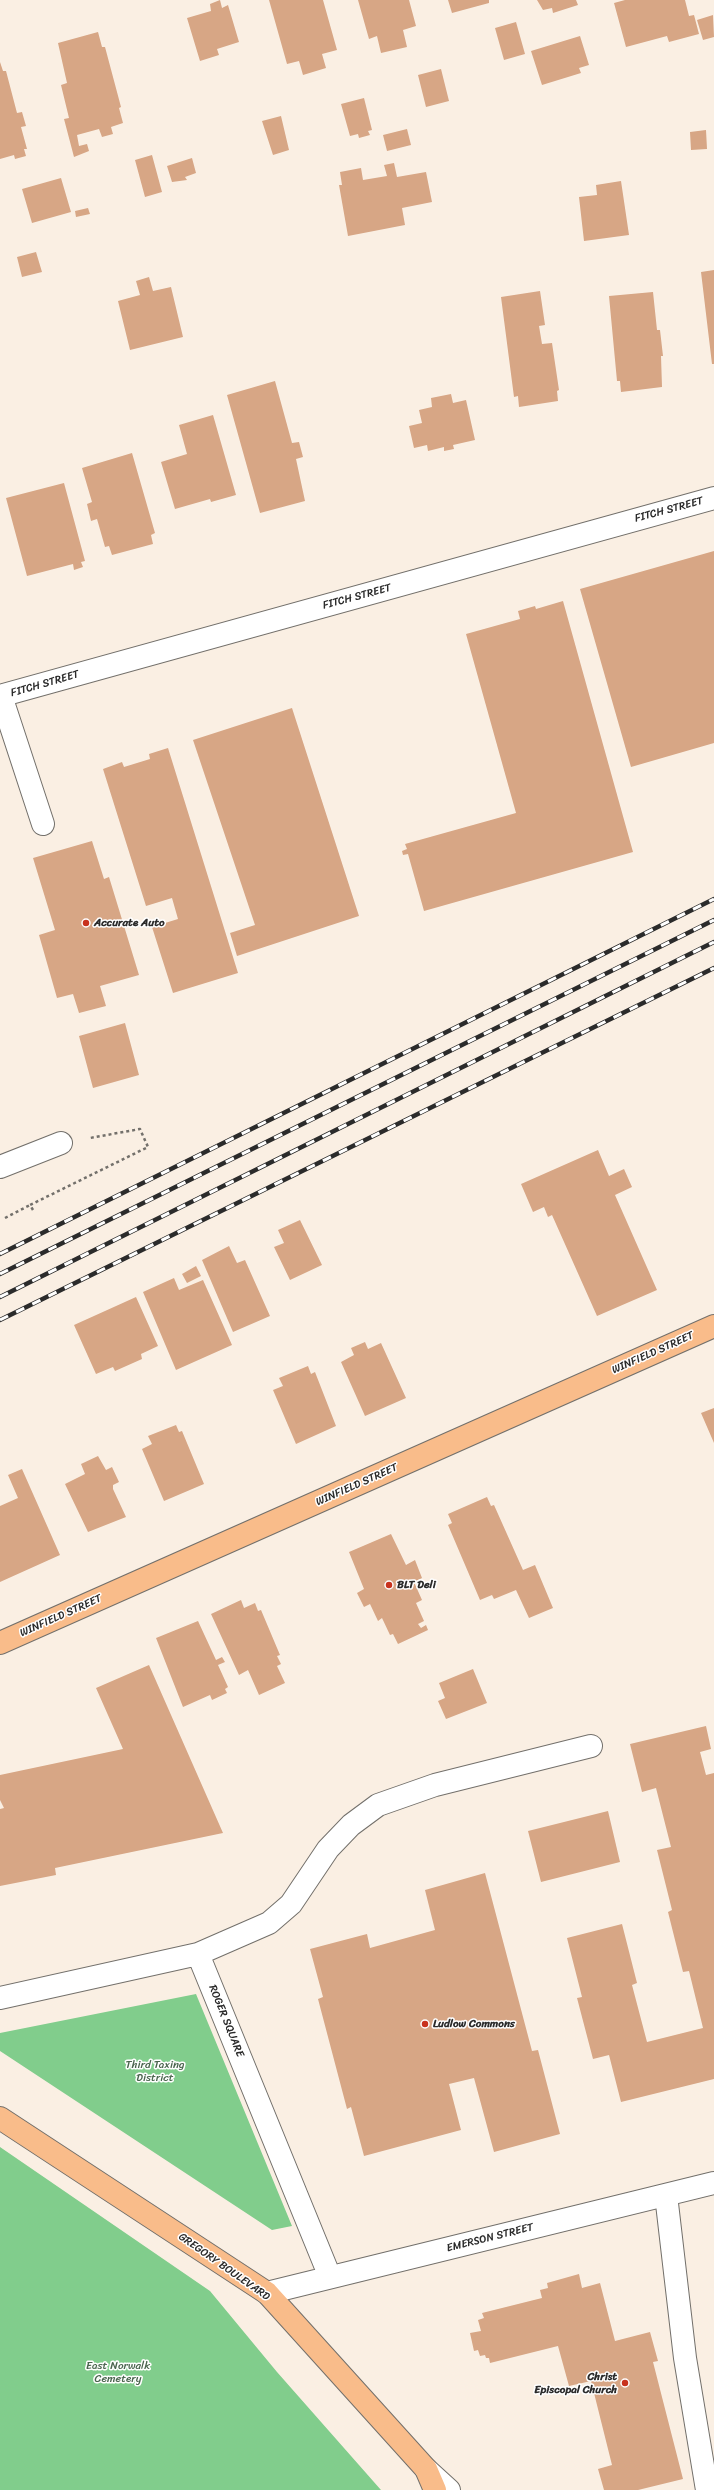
<!DOCTYPE html>
<style>
body{margin:0}
canvas{display:block;background:#faefe3}
</style>
<canvas width="714" height="2490"></canvas>
<script>
const c = document.querySelector('canvas').getContext('2d');
c.lineJoin = 'round';
function fill(path, color) { c.fillStyle = color; c.fill(path, 'evenodd'); }
const poly = rows => new Path2D(rows.map(r => 'M' + r).join(''));
function stroke(path, color, width, dash) { c.strokeStyle = color; c.lineWidth = width; c.lineCap = dash ? 'butt' : 'round'; c.setLineDash(dash || []); c.stroke(path); }
function drawText(font, color, halo, rows, align = 'center') {
  c.font = font + ' Sriracha,sans-serif'; c.lineWidth = 3; c.setLineDash([]); c.textBaseline = 'middle'; c.strokeStyle = halo; c.fillStyle = color; for (const [text, x, y, turn = 0] of rows) {
    c.save(); c.translate(x, y); c.rotate((+turn || 0) * Math.PI / 180); c.textAlign = isNaN(turn) ? turn : align; if (halo) c.strokeText(text, 0, 0); c.fillText(text, 0, 0); c.restore();
  }
}
fill(poly([
 [196,1994,292,2226,272,2230,0,2051,0,2033],
 [0,2147,210,2291,277,2372,381,2490,0,2490]
]), '#81cd8c');
fill(poly([
 [220,0,222,8,228,5,239,42,217,49,219,55,200,61,187,18,211,11,210,4],
 [269,0,323,0,337,50,322,54,326,68,303,75,299,61,287,64],
 [358,0,409,0,416,26,403,30,407,47,381,53,377,36,369,39],
 [448,0,489,0,489,3,452,13],
 [537,0,576,0,578,5,553,13,552,8,543,10],
 [625,0,685,0,689,16,694,15,699,34,669,42,667,36,626,47,614,3],
 [713,15,714,37,703,40,697,20],
 [516,22,525,54,504,60,495,28],
 [98,32,102,47,105,47,121,107,119,108,123,123,111,127,113,134,102,137,99,129,77,135,79,146,87,144,89,151,74,157,64,119,69,118,61,85,67,83,58,43],
 [580,36,589,65,579,68,581,73,542,85,531,51],
 [0,62,3,71,6,71,17,113,22,112,26,126,21,127,27,149,24,149,26,156,15,159,14,155,0,159],
 [441,69,449,101,426,107,418,75],
 [364,98,372,130,368,131,370,135,359,138,358,134,350,136,341,104],
 [281,116,289,150,273,155,262,121],
 [407,129,411,145,387,151,383,135],
 [706,130,707,149,691,150,690,132],
 [152,155,162,192,145,197,135,160],
 [192,158,196,173,185,177,187,180,172,182,167,166],
 [394,163,397,177,426,172,432,202,402,208,405,225,348,236,339,185,342,185,340,172,361,168,363,180,387,176,384,165],
 [61,178,71,212,32,223,22,189],
 [621,181,629,235,584,241,579,197,597,195,596,185],
 [88,208,90,214,76,217,75,211],
 [36,252,42,272,22,277,17,257],
 [714,270,714,364,712,364,701,272],
 [149,277,153,291,171,287,183,337,130,350,118,301,140,295,136,281],
 [540,291,545,325,539,326,542,344,552,343,559,390,557,391,558,401,519,407,518,396,514,397,501,297],
 [653,292,657,330,660,330,663,356,661,356,662,387,621,392,620,381,617,381,609,296],
 [275,381,292,443,299,442,303,457,296,459,305,501,260,513,227,395],
 [451,394,453,403,466,400,475,440,453,445,454,449,444,451,444,447,428,451,427,445,414,448,409,426,422,423,419,410,432,407,431,398],
 [213,415,236,495,211,502,210,499,175,509,161,462,187,454,179,425],
 [132,453,155,533,151,535,153,544,112,555,109,546,105,547,97,519,91,521,87,504,92,502,82,468],
 [64,483,85,561,81,562,83,567,74,570,73,564,27,576,6,498],
 [714,551,714,743,631,767,580,589],
 [563,601,633,852,424,911,408,854,403,855,402,851,407,849,405,844,516,813,466,634,520,619,518,611,535,606,536,609],
 [292,708,359,916,237,956,230,933,255,925,193,740],
 [168,748,238,973,173,993,152,927,178,919,172,898,146,906,103,769,122,762,124,767,150,759,149,754],
 [92,841,104,879,109,877,139,975,100,986,106,1006,79,1013,73,994,57,998,39,935,55,930,33,858],
 [125,1023,139,1075,93,1088,79,1036],
 [598,1150,609,1176,624,1169,632,1187,615,1195,657,1290,597,1316,552,1215,548,1217,544,1207,533,1212,521,1184],
 [300,1220,322,1265,290,1280,274,1247,284,1243,278,1230],
 [229,1246,237,1263,245,1260,270,1316,233,1332,202,1260],
 [196,1266,201,1276,187,1283,182,1274],
 [174,1278,179,1290,203,1280,232,1345,176,1370,143,1292],
 [136,1297,158,1346,141,1354,142,1359,115,1371,113,1367,96,1374,74,1325],
 [365,1342,368,1349,381,1343,406,1398,365,1416,341,1362,354,1355,351,1348],
 [308,1366,311,1374,315,1372,336,1426,296,1444,273,1390,283,1386,279,1378],
 [714,1408,714,1443,701,1413],
 [176,1425,179,1432,182,1431,204,1484,164,1501,142,1449,152,1444,148,1436],
 [98,1456,106,1470,112,1467,119,1482,113,1485,113,1489,126,1517,88,1532,65,1484,85,1474,81,1464],
 [22,1469,60,1555,0,1582,0,1506,18,1498,8,1475],
 [487,1497,491,1506,494,1505,523,1570,535,1565,553,1608,529,1618,516,1590,494,1599,492,1595,480,1600,448,1525,452,1523,448,1514],
 [391,1534,406,1565,415,1560,422,1578,414,1582,422,1600,416,1603,424,1621,418,1624,421,1628,426,1625,428,1630,398,1644,393,1634,390,1635,382,1618,378,1621,370,1604,364,1607,357,1593,364,1589,349,1552],
 [241,1600,244,1608,255,1603,258,1611,261,1610,280,1655,277,1656,281,1664,277,1666,285,1683,259,1695,248,1670,239,1675,211,1614],
 [198,1621,216,1660,222,1657,225,1662,218,1665,228,1687,225,1689,227,1693,212,1700,210,1695,183,1707,156,1638],
 [149,1665,223,1833,55,1868,56,1875,0,1886,0,1809,4,1808,0,1800,0,1775,123,1749,96,1688],
 [473,1669,487,1703,446,1719,438,1701,445,1698,439,1683],
 [706,1726,711,1749,700,1752,706,1775,714,1773,714,2079,621,2102,609,2055,593,2059,577,1998,582,1997,567,1938,622,1924,637,1983,632,1985,647,2042,703,2028,689,1971,683,1972,668,1912,672,1910,657,1850,671,1847,656,1788,642,1792,630,1744],
 [608,1811,620,1862,541,1882,528,1831],
 [485,1873,532,2051,538,2050,560,2134,494,2152,474,2078,449,2084,461,2130,364,2156,351,2107,347,2109,318,1999,323,1997,310,1949,367,1934,370,1948,435,1930,425,1890],
 [579,2274,582,2288,600,2283,615,2341,650,2332,658,2361,653,2362,683,2479,638,2490,604,2490,598,2469,612,2465,591,2381,569,2386,558,2346,490,2363,489,2358,486,2358,485,2355,480,2356,478,2350,474,2351,470,2333,481,2331,478,2320,484,2318,482,2313,542,2298,540,2290,548,2288,547,2283]
]), '#d7a685');
const minor = poly([
 [0,696,714,498],
 [1,696,43,824],
 [0,1167,61,1143],
 [198,1954,330,2277],
 [0,1998,198,1954,269,1923,291,1904,328,1849,351,1825,378,1805,435,1785,591,1746],
 [666,2195,685,2358,707,2490],
 [267,2293,714,2183],
 [426,2469,449,2490]
]);
const major = poly([
 [0,1643,714,1326],
 [0,2118,267,2293,426,2469,435,2490]
]);
stroke(minor, '#73706b', 24);
stroke(major, '#73706b', 24);
stroke(poly([
 [33,1210,30,1205,148,1147,140,1129,90,1138],
 [5,1218,30,1205]
]), '#73706b', 2.5, [3, 3]);
stroke(minor, '#fff', 22);
stroke(major, '#f9bc8a', 22);
const rail = poly([
 [0,1254,714,899],
 [0,1274,714,920],
 [0,1297,714,942],
 [0,1320,714,968]
]);
stroke(rail, '#2b2b2b', 4.5);
stroke(rail, '#fff', 3, [9]);
for (const [x, y, r, color] of [
 [86,923,4,"#c8321e"],
 [389,1585,4,"#c8321e"],
 [425,2024,4,"#c8321e"],
 [625,2383,4,"#c8321e"]
]) { const dot = new Path2D(); dot.arc(x, y, r, 0, 2 * Math.PI); c.fillStyle = color; c.fill(dot); stroke(dot, '#fff', 1.5); }
drawText('11px', '#2b2b2b', '#fff', [
 ["FITCH STREET",669,510,-15],
 ["FITCH STREET",357,597,-15],
 ["FITCH STREET",45,684,-16],
 ["WINFIELD STREET",653,1353,-24],
 ["WINFIELD STREET",357,1485,-24],
 ["WINFIELD STREET",61,1616,-24],
 ["ROGER SQUARE",226,2021,68],
 ["EMERSON STREET",490,2238,-14],
 ["GREGORY BOULEVARD",224,2267,35]
]);
drawText('bold 11px', '#2b2b2b', '#fff', [
 ["Accurate Auto",94,923],
 ["BLT Deli",397,1585],
 ["Ludlow Commons",433,2024],
 ["Christ",617,2377,"right"],
 ["Episcopal Church",617,2390,"right"]
], 'left');
drawText('11px', '#49644d', '#fff', [
 ["Third Taxing",155,2065],
 ["District",155,2078],
 ["East Norwalk",118,2366],
 ["Cemetery",118,2379]
]);
</script>
